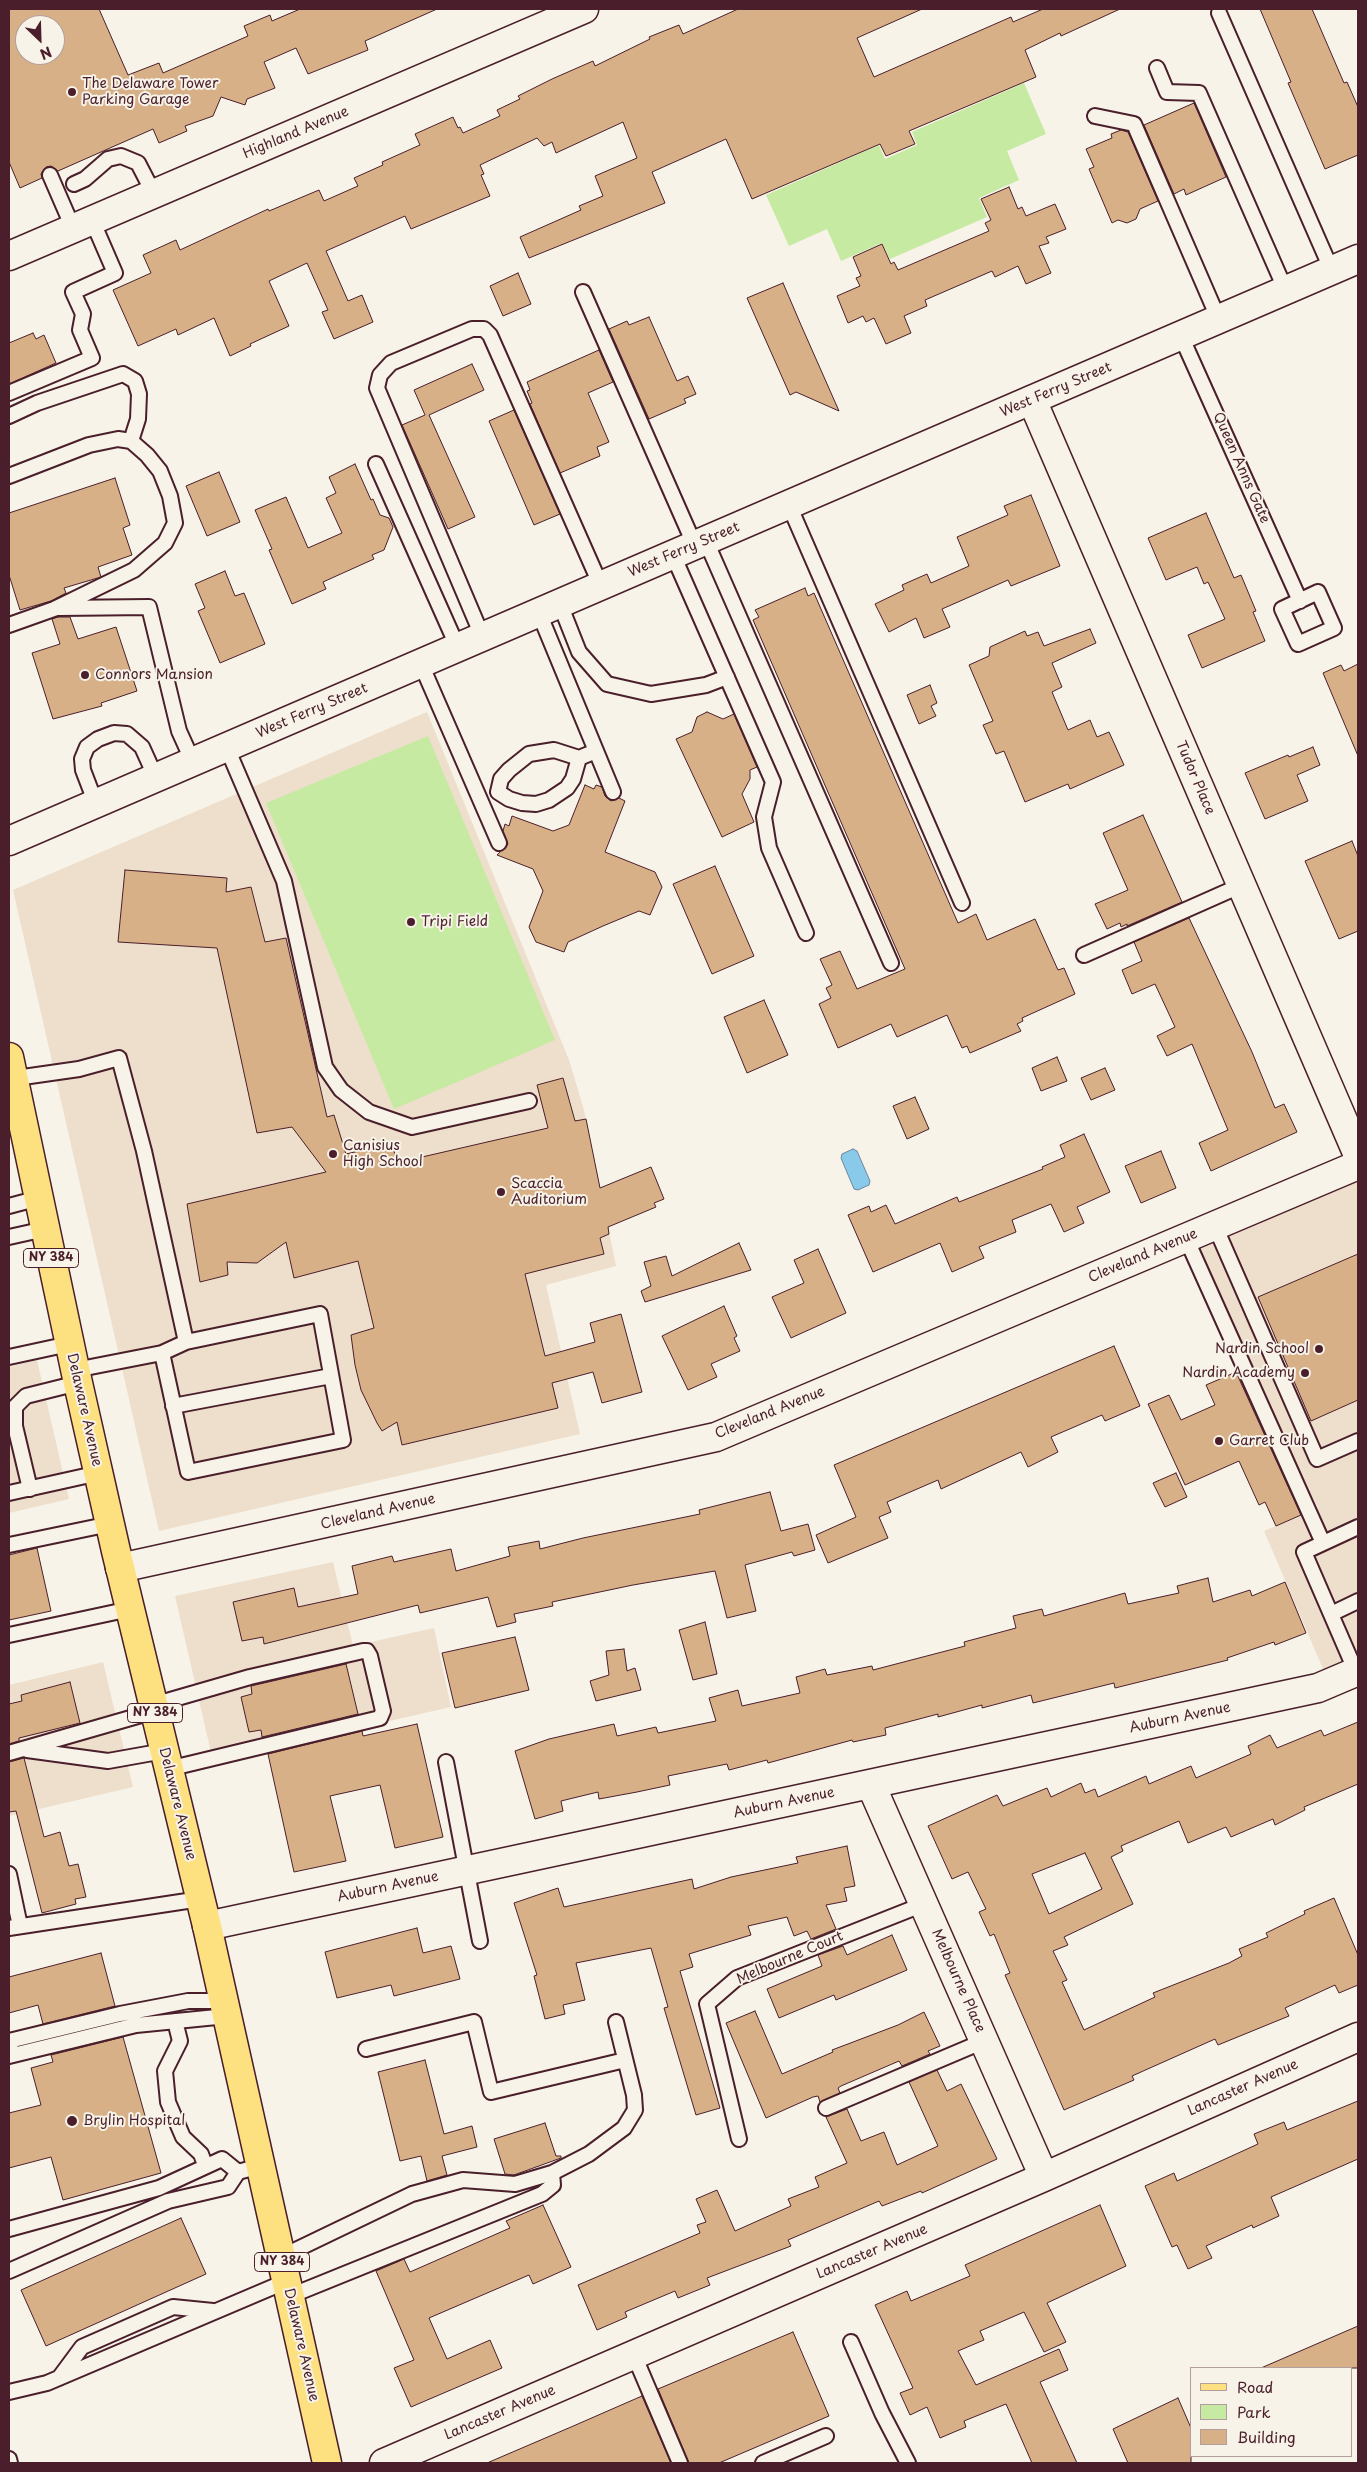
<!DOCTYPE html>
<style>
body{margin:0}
#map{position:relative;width:1367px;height:2472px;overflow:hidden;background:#f7f3e8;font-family:"Playpen Sans",sans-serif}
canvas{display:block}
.frame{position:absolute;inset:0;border:10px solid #4a1f2b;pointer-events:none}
.legend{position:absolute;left:1190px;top:2367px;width:162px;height:90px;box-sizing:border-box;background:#f7f3e8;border:1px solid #b29e9c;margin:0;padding:6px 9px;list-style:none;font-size:15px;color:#4a1f2b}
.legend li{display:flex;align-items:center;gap:10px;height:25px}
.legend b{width:25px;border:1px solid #b29e9c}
.north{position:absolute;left:15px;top:15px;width:50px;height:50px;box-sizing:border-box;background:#f7f3e8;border:1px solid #b29e9c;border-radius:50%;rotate:156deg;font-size:14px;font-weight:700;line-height:20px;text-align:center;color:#4a1f2b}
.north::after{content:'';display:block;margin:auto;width:18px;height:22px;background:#4a1f2b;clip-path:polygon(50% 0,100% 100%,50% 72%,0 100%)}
</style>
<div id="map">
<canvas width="1367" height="2472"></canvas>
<div class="frame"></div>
<ul class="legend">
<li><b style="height:6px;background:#fde080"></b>Road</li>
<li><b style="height:14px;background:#c7eaa3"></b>Park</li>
<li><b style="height:14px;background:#d7b088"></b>Building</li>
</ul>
<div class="north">N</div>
</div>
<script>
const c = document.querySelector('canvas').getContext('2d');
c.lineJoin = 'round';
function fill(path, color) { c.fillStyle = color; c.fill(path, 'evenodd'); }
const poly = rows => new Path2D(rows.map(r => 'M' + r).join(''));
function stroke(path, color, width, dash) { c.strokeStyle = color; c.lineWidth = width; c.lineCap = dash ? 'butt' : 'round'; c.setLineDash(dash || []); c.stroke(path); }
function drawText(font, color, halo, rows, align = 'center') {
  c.font = font + ' "Playpen Sans",sans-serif'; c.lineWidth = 4; c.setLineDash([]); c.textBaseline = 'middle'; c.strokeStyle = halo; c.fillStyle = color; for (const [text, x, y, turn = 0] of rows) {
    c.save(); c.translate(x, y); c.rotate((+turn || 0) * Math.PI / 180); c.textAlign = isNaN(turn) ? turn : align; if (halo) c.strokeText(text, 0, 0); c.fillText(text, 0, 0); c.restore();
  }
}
fill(poly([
 [427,712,569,1060,584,1110,616,1266,546,1285,580,1434,159,1531,13,890],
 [1358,1165,1358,1670,1329,1683,1264,1531,1318,1508,1186,1238],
 [37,1360,69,1499,9,1513,9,1367],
 [333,1562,353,1646,434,1628,451,1707,213,1761,175,1596],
 [103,1662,133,1787,9,1816,9,1685]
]), '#eddfcb');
fill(poly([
 [1024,83,1046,134,1007,151,1019,180,979,198,987,217,890,259,882,243,841,261,827,229,789,246,766,195,879,145,885,159,917,145,912,132],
 [428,736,555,1040,394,1109,266,803]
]), '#c7eaa3');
const water = poly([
 [853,1149,857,1151,870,1181,869,1185,858,1190,854,1189,841,1158,842,1154,853,1149]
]);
fill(water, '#89c9ea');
stroke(water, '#70859e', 1);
const building = poly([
 [9,9,99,9,128,75,159,63,163,73,248,36,244,26,270,15,272,21,300,9,437,9,365,41,368,50,308,74,296,48,264,62,275,88,247,99,245,105,221,97,213,116,185,126,187,131,159,143,153,129,58,171,51,166,46,167,41,174,42,178,20,188,9,162,9,9],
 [25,25,55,25,55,55,25,55,25,25],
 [738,9,922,9,857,38,874,77,1011,17,1013,22,1043,9,1120,9,1061,36,1060,33,1025,50,1036,77,909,131,915,144,886,156,880,144,752,199,726,139,652,172,665,203,529,258,520,237,581,210,579,206,603,196,595,176,637,158,623,122,556,153,552,142,544,146,537,138,480,165,484,174,481,175,490,196,411,229,405,216,326,251,348,301,362,295,373,322,334,339,322,312,328,310,307,263,269,281,289,326,250,344,251,346,230,356,214,318,178,335,176,329,138,346,113,290,151,273,143,255,176,240,180,250,268,209,269,211,319,190,324,201,358,186,354,178,383,165,382,162,420,145,415,134,453,117,458,128,460,127,463,133,500,116,497,110,520,99,518,96,552,79,593,61,595,66,650,39,649,37,679,25,683,34,738,9],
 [1260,9,1312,9,1344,83,1347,82,1358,107,1358,155,1325,169,1288,83,1291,82,1260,9],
 [1194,103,1226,177,1186,195,1184,189,1174,194,1144,125,1194,103],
 [1121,130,1128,132,1158,201,1140,209,1136,219,1127,223,1118,220,1112,223,1089,169,1094,167,1086,149,1112,138,1111,134,1121,130],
 [1009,187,1018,209,1022,207,1026,216,1055,204,1066,229,1046,237,1049,243,1039,246,1051,273,1026,284,1018,266,995,277,992,271,925,300,927,306,904,316,911,333,886,344,874,318,866,322,863,316,848,323,837,296,860,286,856,278,861,276,853,257,882,244,891,264,894,262,898,270,989,231,985,223,991,220,981,199,1009,187],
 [518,273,531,304,503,316,490,286,518,273],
 [783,283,801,325,839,411,796,392,790,395,747,298,783,283],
 [649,317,677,381,688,376,696,394,684,399,686,403,649,419,609,329,627,321,629,325,649,317],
 [33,333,36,339,44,335,56,363,9,384,9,343,33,333],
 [599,350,613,382,588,393,609,442,597,447,600,456,560,473,530,404,532,403,527,391,530,390,527,382,599,350],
 [472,364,484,390,429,415,475,517,448,529,402,425,425,415,414,390,472,364],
 [514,410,560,514,534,525,489,421,514,410],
 [355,464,371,500,373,499,380,515,389,518,393,527,384,550,372,555,374,559,323,582,326,589,292,604,269,550,272,549,255,510,286,497,308,548,342,533,326,498,336,493,329,477,355,464],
 [219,472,240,522,207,536,186,486,219,472],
 [115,478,130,525,123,528,132,555,98,567,101,577,64,588,66,593,51,601,20,610,9,575,9,513,115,478],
 [1031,495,1060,566,1011,586,1008,580,942,609,950,627,924,638,916,618,889,632,875,604,904,590,902,585,927,574,931,583,969,566,957,537,1008,515,1004,506,1031,495],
 [1206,513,1234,578,1241,575,1256,611,1253,612,1265,641,1202,668,1188,635,1225,619,1208,582,1204,584,1197,567,1166,580,1148,538,1206,513],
 [225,571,235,596,244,593,265,644,220,663,198,611,205,608,195,584,225,571],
 [805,588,808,596,814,593,958,923,976,914,987,940,1035,919,1058,970,1064,968,1075,994,1022,1018,1023,1021,1017,1024,1021,1031,970,1053,967,1046,962,1048,947,1015,897,1037,891,1024,838,1048,819,1004,831,998,826,988,832,985,820,959,840,951,857,989,905,969,753,620,759,617,755,610,805,588],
 [58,617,70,617,78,639,116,627,137,691,101,703,102,706,53,719,32,653,60,644,52,619,58,617],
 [1090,629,1096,643,1052,663,1062,687,1052,692,1068,730,1090,720,1097,737,1109,732,1124,765,1070,789,1068,784,1025,802,1004,751,996,754,983,725,993,721,969,665,989,656,990,647,1025,631,1027,636,1038,632,1044,646,1090,629],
 [1358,664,1358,756,1323,673,1341,665,1344,671,1358,664],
 [930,685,937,703,931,706,936,716,919,724,907,695,930,685],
 [707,712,723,719,734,714,757,767,750,770,750,779,742,794,754,822,722,837,676,739,692,732,697,717,707,712],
 [1313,747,1320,765,1297,775,1308,801,1265,819,1245,773,1288,755,1289,757,1313,747],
 [585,785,594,789,596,785,602,787,605,796,611,801,619,798,625,801,605,852,655,872,662,887,650,915,639,911,603,926,568,942,564,952,536,942,529,927,543,891,533,869,497,855,508,844,503,831,505,824,509,826,512,816,553,831,569,825,585,785],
 [1143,815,1182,902,1127,926,1127,924,1121,927,1120,923,1107,929,1095,904,1128,890,1103,833,1143,815],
 [1352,841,1358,856,1358,931,1339,939,1305,861,1352,841],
 [715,866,754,956,712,974,673,884,715,866],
 [125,870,227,878,226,892,251,887,265,942,286,938,327,1117,334,1115,346,1154,393,1143,396,1163,548,1128,537,1085,563,1078,575,1121,586,1119,600,1188,651,1167,664,1199,654,1203,656,1207,608,1227,609,1234,600,1238,604,1254,525,1274,545,1356,595,1342,590,1323,621,1314,642,1392,602,1403,593,1372,552,1383,558,1408,402,1445,397,1422,382,1431,377,1423,361,1390,355,1365,351,1335,374,1328,358,1261,294,1278,286,1242,257,1263,227,1262,228,1275,200,1282,187,1204,326,1172,292,1127,257,1133,217,948,118,942,125,870],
 [1189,918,1252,1052,1275,1108,1284,1104,1297,1132,1211,1171,1199,1143,1228,1130,1192,1044,1167,1056,1157,1036,1175,1027,1155,984,1132,994,1122,970,1142,961,1134,942,1189,918],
 [764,1000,788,1055,747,1073,724,1017,764,1000],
 [1057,1057,1067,1081,1041,1091,1032,1068,1057,1057],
 [1105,1068,1115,1090,1091,1100,1081,1078,1105,1068],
 [915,1097,929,1129,907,1139,893,1106,915,1097],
 [1084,1134,1110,1192,1077,1207,1084,1223,1064,1232,1051,1204,1012,1220,1016,1232,979,1247,984,1258,952,1272,940,1243,873,1272,848,1215,869,1206,871,1212,886,1205,895,1224,957,1197,959,1202,1043,1169,1042,1167,1065,1157,1060,1145,1084,1134],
 [1161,1151,1176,1188,1141,1203,1125,1166,1161,1151],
 [739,1243,751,1270,645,1302,641,1291,651,1286,644,1262,666,1256,672,1276,739,1243],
 [818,1249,846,1313,791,1338,772,1297,804,1283,794,1260,818,1249],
 [1358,1254,1358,1400,1311,1421,1258,1297,1358,1254],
 [724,1306,737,1336,734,1338,740,1351,711,1364,717,1377,688,1390,662,1336,724,1306],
 [1114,1346,1140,1406,1105,1421,1102,1415,1051,1437,1058,1452,1028,1467,1021,1452,941,1489,938,1480,887,1502,891,1512,879,1517,888,1538,828,1563,816,1535,856,1517,834,1465,1114,1346],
 [1236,1372,1301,1515,1276,1526,1265,1502,1259,1505,1239,1461,1185,1485,1148,1404,1169,1395,1181,1420,1215,1405,1206,1385,1236,1372],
 [1176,1473,1187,1497,1165,1507,1153,1483,1176,1473],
 [770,1492,781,1531,808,1524,815,1550,794,1556,792,1552,745,1565,756,1611,727,1618,715,1571,633,1585,552,1602,553,1606,514,1614,516,1622,497,1627,488,1597,420,1613,418,1605,264,1644,263,1637,242,1641,233,1602,294,1588,298,1607,358,1594,352,1566,392,1556,394,1562,451,1549,456,1571,510,1556,508,1547,539,1541,540,1549,583,1538,700,1514,699,1510,770,1492],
 [37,1548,51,1611,9,1620,9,1555,37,1548],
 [1208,1578,1213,1602,1250,1590,1252,1596,1285,1582,1306,1633,1275,1645,1274,1642,1227,1658,1228,1660,1115,1688,1114,1683,1033,1703,1031,1695,982,1708,982,1705,938,1717,938,1714,885,1728,886,1735,853,1742,852,1740,768,1763,767,1760,729,1770,727,1764,668,1776,670,1785,637,1792,599,1799,598,1792,561,1801,563,1811,535,1819,515,1751,549,1739,614,1724,617,1736,656,1727,658,1733,716,1721,709,1698,738,1690,742,1706,800,1693,796,1677,825,1669,827,1675,872,1666,873,1670,965,1646,964,1642,1016,1628,1013,1616,1042,1609,1044,1616,1125,1593,1128,1604,1179,1593,1177,1586,1208,1578],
 [705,1622,717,1674,693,1680,679,1630,705,1622],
 [515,1637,529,1690,455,1708,442,1653,515,1637],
 [624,1649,627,1671,635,1668,641,1690,596,1701,590,1681,609,1675,606,1651,624,1649],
 [346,1664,358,1714,262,1737,261,1730,249,1732,241,1697,252,1694,251,1686,346,1664],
 [70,1682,80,1723,19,1738,19,1741,9,1744,9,1704,22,1701,21,1695,70,1682],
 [1358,1722,1358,1784,1304,1807,1305,1810,1275,1825,1273,1819,1231,1837,1226,1827,1188,1843,1179,1821,1121,1846,1123,1851,1111,1857,1133,1904,1064,1937,1068,1945,1053,1951,1067,1980,1062,1982,1084,2030,1155,1997,1153,1993,1229,1963,1242,1956,1239,1949,1268,1937,1266,1933,1305,1914,1304,1911,1334,1898,1358,1955,1358,1985,1339,1993,1335,1985,1285,2008,1289,2016,1218,2045,1215,2039,1132,2076,1134,2080,1064,2110,1005,1975,1010,1973,994,1934,990,1936,979,1912,986,1909,968,1872,952,1879,928,1826,997,1795,1003,1806,1047,1788,1051,1797,1081,1783,1085,1793,1095,1789,1098,1797,1146,1776,1149,1784,1191,1766,1196,1778,1251,1754,1248,1746,1270,1735,1277,1748,1321,1730,1324,1736,1358,1722],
 [1085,1853,1102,1889,1049,1914,1032,1874,1085,1853],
 [417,1724,443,1837,395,1848,380,1785,330,1796,346,1861,294,1872,268,1754,362,1731,363,1736,417,1724],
 [24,1758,44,1837,60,1832,69,1866,78,1864,86,1897,75,1899,76,1904,42,1913,16,1811,9,1812,9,1762,24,1758],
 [847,1846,855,1886,844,1888,847,1901,826,1905,836,1929,811,1939,807,1931,794,1936,787,1917,748,1926,751,1935,689,1954,693,1967,680,1971,720,2108,696,2115,664,2008,668,2007,651,1948,576,1963,585,2000,563,2005,565,2014,545,2019,534,1976,537,1975,514,1903,558,1888,564,1907,692,1879,694,1889,731,1877,798,1863,796,1857,847,1846],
 [417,1928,423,1953,451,1946,460,1979,394,1996,391,1985,337,1998,325,1952,417,1928],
 [892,1935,907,1970,836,2000,834,1995,779,2018,767,1989,822,1966,818,1955,843,1946,847,1955,892,1935],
 [101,1953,115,2006,43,2024,38,2005,9,2013,9,1977,101,1953],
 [755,2011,782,2074,833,2052,832,2050,898,2025,924,2012,940,2046,928,2051,930,2054,902,2066,899,2061,841,2086,838,2088,840,2093,820,2102,818,2096,813,2097,766,2118,726,2023,755,2011],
 [123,2037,161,2173,63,2200,51,2157,9,2168,9,2113,41,2105,31,2068,53,2062,51,2055,123,2037],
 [425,2060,444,2134,472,2126,477,2147,442,2156,447,2175,427,2181,421,2156,400,2161,378,2072,425,2060],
 [937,2070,947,2091,961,2084,997,2159,922,2193,921,2191,882,2206,879,2201,788,2240,791,2246,707,2278,710,2285,678,2298,675,2291,625,2312,627,2317,597,2330,578,2285,700,2233,697,2225,706,2222,696,2199,717,2190,735,2231,791,2206,788,2199,819,2187,815,2177,847,2163,826,2117,847,2109,861,2141,884,2132,897,2165,938,2146,909,2082,937,2070],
 [1358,2101,1358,2159,1271,2197,1279,2216,1253,2228,1252,2225,1206,2246,1212,2258,1188,2269,1177,2245,1172,2247,1145,2186,1174,2173,1177,2181,1258,2144,1254,2134,1284,2122,1287,2130,1358,2101],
 [545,2123,556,2156,561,2156,561,2158,514,2175,505,2174,494,2139,545,2123],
 [543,2205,571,2267,533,2284,529,2275,429,2318,447,2359,490,2340,502,2368,411,2407,394,2368,414,2360,376,2271,404,2259,410,2272,510,2228,506,2221,543,2205],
 [1100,2205,1126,2266,1047,2303,1066,2342,1044,2352,1024,2312,980,2331,984,2340,958,2351,976,2385,1059,2349,1068,2370,1040,2382,1077,2463,1032,2463,1006,2404,964,2421,966,2427,940,2438,927,2407,910,2415,900,2393,913,2388,875,2305,907,2291,911,2301,970,2276,965,2265,1100,2205],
 [181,2218,206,2274,46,2346,21,2290,181,2218],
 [1358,2326,1358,2368,1261,2368,1358,2326],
 [793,2332,829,2416,719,2463,689,2463,658,2389,793,2332],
 [642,2396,671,2463,487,2463,571,2427,642,2396],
 [1178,2398,1191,2428,1191,2463,1128,2463,1113,2429,1178,2398]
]);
fill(building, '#d7b088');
stroke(building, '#4a1f2b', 1);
const lane = poly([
 [1219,13,1332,271],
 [1157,68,1167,92,1199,93,1286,291],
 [1095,116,1134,124,1219,320],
 [50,175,73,228],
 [74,184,85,179,108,159,121,156,138,163,154,194],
 [583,292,695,546],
 [1181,336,1300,601],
 [9,393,92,358,80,330,83,314,73,292,115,273,92,220],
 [9,416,37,403,123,374,135,381,139,394,138,419,131,441],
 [376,464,458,648],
 [9,476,89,445,118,439,131,441,147,455,160,471,170,496,175,523,165,543,134,570,54,609,9,625],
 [789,505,962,903],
 [706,541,891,963],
 [673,555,773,782,764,817,769,848,806,933],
 [1318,592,1334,628,1298,644,1282,609,1318,592],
 [560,604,579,652,607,684,651,694,706,685,727,677],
 [59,608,149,607,179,731,193,762],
 [539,613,613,792],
 [483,638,377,388,380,375,391,363,472,329,484,329,490,335,601,586],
 [421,664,499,843],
 [227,748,284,881,325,1067,341,1090,369,1112,412,1127,529,1101],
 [498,792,501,779,509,770,529,754,554,750,579,758,596,751],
 [498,792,509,799,522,803,536,804,549,800,567,788,573,779,579,758],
 [96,804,83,770,82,759,87,747,98,739,114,733,127,734,142,747,156,778],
 [1084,955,1242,885],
 [9,1079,79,1069,119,1058,144,1151,186,1342],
 [9,1206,39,1198],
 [1215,1226,1317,1459,1358,1441],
 [9,1237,45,1229],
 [1186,1238,1323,1543],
 [9,1357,69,1344],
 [75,1370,162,1353,186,1342,320,1314,343,1440,188,1472,162,1353],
 [173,1406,331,1376],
 [30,1489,15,1426,15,1407,26,1396,78,1383],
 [9,1493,99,1473],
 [9,1545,110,1524],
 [1331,1614,1358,1601],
 [9,1635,130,1609],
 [1356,1672,1304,1552,1358,1527],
 [153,1705,250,1677,363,1651,367,1651,370,1656,383,1711,380,1718,168,1769],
 [27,1750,108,1761,164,1751],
 [9,1753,155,1711],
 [446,1762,480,1941],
 [9,1874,20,1926],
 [9,1928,200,1899],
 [175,2021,180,2041,165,2071,168,2102,183,2137,201,2154,205,2165],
 [366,2049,474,2022,491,2092,625,2060],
 [12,2055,9,2041,120,2014,188,2001,223,2001],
 [9,2056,136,2025,227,2016],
 [826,2108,984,2041],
 [739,2139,707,2004,737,1978,924,1904],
 [9,2229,159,2188,222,2159,238,2172],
 [281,2257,412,2194,463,2180,515,2184,552,2173,589,2154,624,2128,635,2110,634,2095,616,2022],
 [9,2271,168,2201,228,2187,238,2172,260,2166],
 [290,2296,542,2194,553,2185,552,2173],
 [851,2342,882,2413,908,2463],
 [634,2355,680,2463],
 [59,2378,82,2347,173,2307,213,2311],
 [9,2392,47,2383,287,2281],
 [9,2459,10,2463],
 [763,2463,826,2436]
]);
const street = poly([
 [9,256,584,9],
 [1032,400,1358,1155],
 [120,1568,716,1437,1358,1165],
 [871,1785,1044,2177],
 [207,1926,1318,1688,1358,1671],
 [384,2463,1044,2177,1358,2037]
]);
const secondary = poly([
 [9,841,1358,259]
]);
const primary = poly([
 [9,1057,78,1383,116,1551,207,1926,327,2463]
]);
stroke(lane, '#4a1f2b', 18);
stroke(street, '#4a1f2b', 31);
stroke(secondary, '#4a1f2b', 31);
stroke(primary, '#4a1f2b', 31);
stroke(lane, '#f7f3e8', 14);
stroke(street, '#f7f3e8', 28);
stroke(secondary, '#f7f3e8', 28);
stroke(primary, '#fde080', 28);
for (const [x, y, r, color] of [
 [72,92,5,"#4a1f2b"],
 [85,675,5,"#4a1f2b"],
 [411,922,5,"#4a1f2b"],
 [333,1154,5,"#4a1f2b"],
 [501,1192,5,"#4a1f2b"],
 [1319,1349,5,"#4a1f2b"],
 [1305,1373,5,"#4a1f2b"],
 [1219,1441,5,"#4a1f2b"],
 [72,2121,6,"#4a1f2b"]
]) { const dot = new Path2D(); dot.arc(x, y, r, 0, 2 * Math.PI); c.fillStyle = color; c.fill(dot); stroke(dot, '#f7f3e8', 2); }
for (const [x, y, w] of [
 [51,1258,55],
 [155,1713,55],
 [282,2262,55]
]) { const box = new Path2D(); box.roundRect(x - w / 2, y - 9.5, w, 19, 4); c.fillStyle = '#f7f3e8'; c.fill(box); stroke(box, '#4a1f2b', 1); }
drawText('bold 12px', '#4a1f2b', null, [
 ["NY 384",51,1258],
 ["NY 384",155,1713],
 ["NY 384",282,2262]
]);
drawText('14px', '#4a1f2b', '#f7f3e8', [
 ["The Delaware Tower",82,84],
 ["Parking Garage",82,100],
 ["Connors Mansion",95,675],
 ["Tripi Field",421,922],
 ["Canisius",343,1146],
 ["High School",343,1162],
 ["Scaccia",511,1184],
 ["Auditorium",511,1200],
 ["Nardin School",1309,1349,"right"],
 ["Nardin Academy",1295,1373,"right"],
 ["Garret Club",1229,1441],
 ["Brylin Hospital",83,2121]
], 'left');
drawText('14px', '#4a1f2b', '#f7f3e8', [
 ["Highland Avenue",296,133,-23],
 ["West Ferry Street",1056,390,-23],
 ["Queen Anns Gate",1241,468,66],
 ["West Ferry Street",684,550,-23],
 ["West Ferry Street",312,711,-23],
 ["Tudor Place",1195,778,67],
 ["Cleveland Avenue",1143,1256,-23],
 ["Delaware Avenue",84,1410,77],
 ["Cleveland Avenue",770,1413,-22],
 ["Cleveland Avenue",378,1512,-13],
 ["Auburn Avenue",1180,1718,-12],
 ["Auburn Avenue",784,1803,-12],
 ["Delaware Avenue",177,1804,76],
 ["Auburn Avenue",388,1887,-12],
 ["Melbourne Court",790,1958,-23],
 ["Melbourne Place",958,1981,66],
 ["Lancaster Avenue",1243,2088,-24],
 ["Lancaster Avenue",872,2252,-23],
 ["Delaware Avenue",301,2345,77],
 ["Lancaster Avenue",500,2413,-23]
]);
</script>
